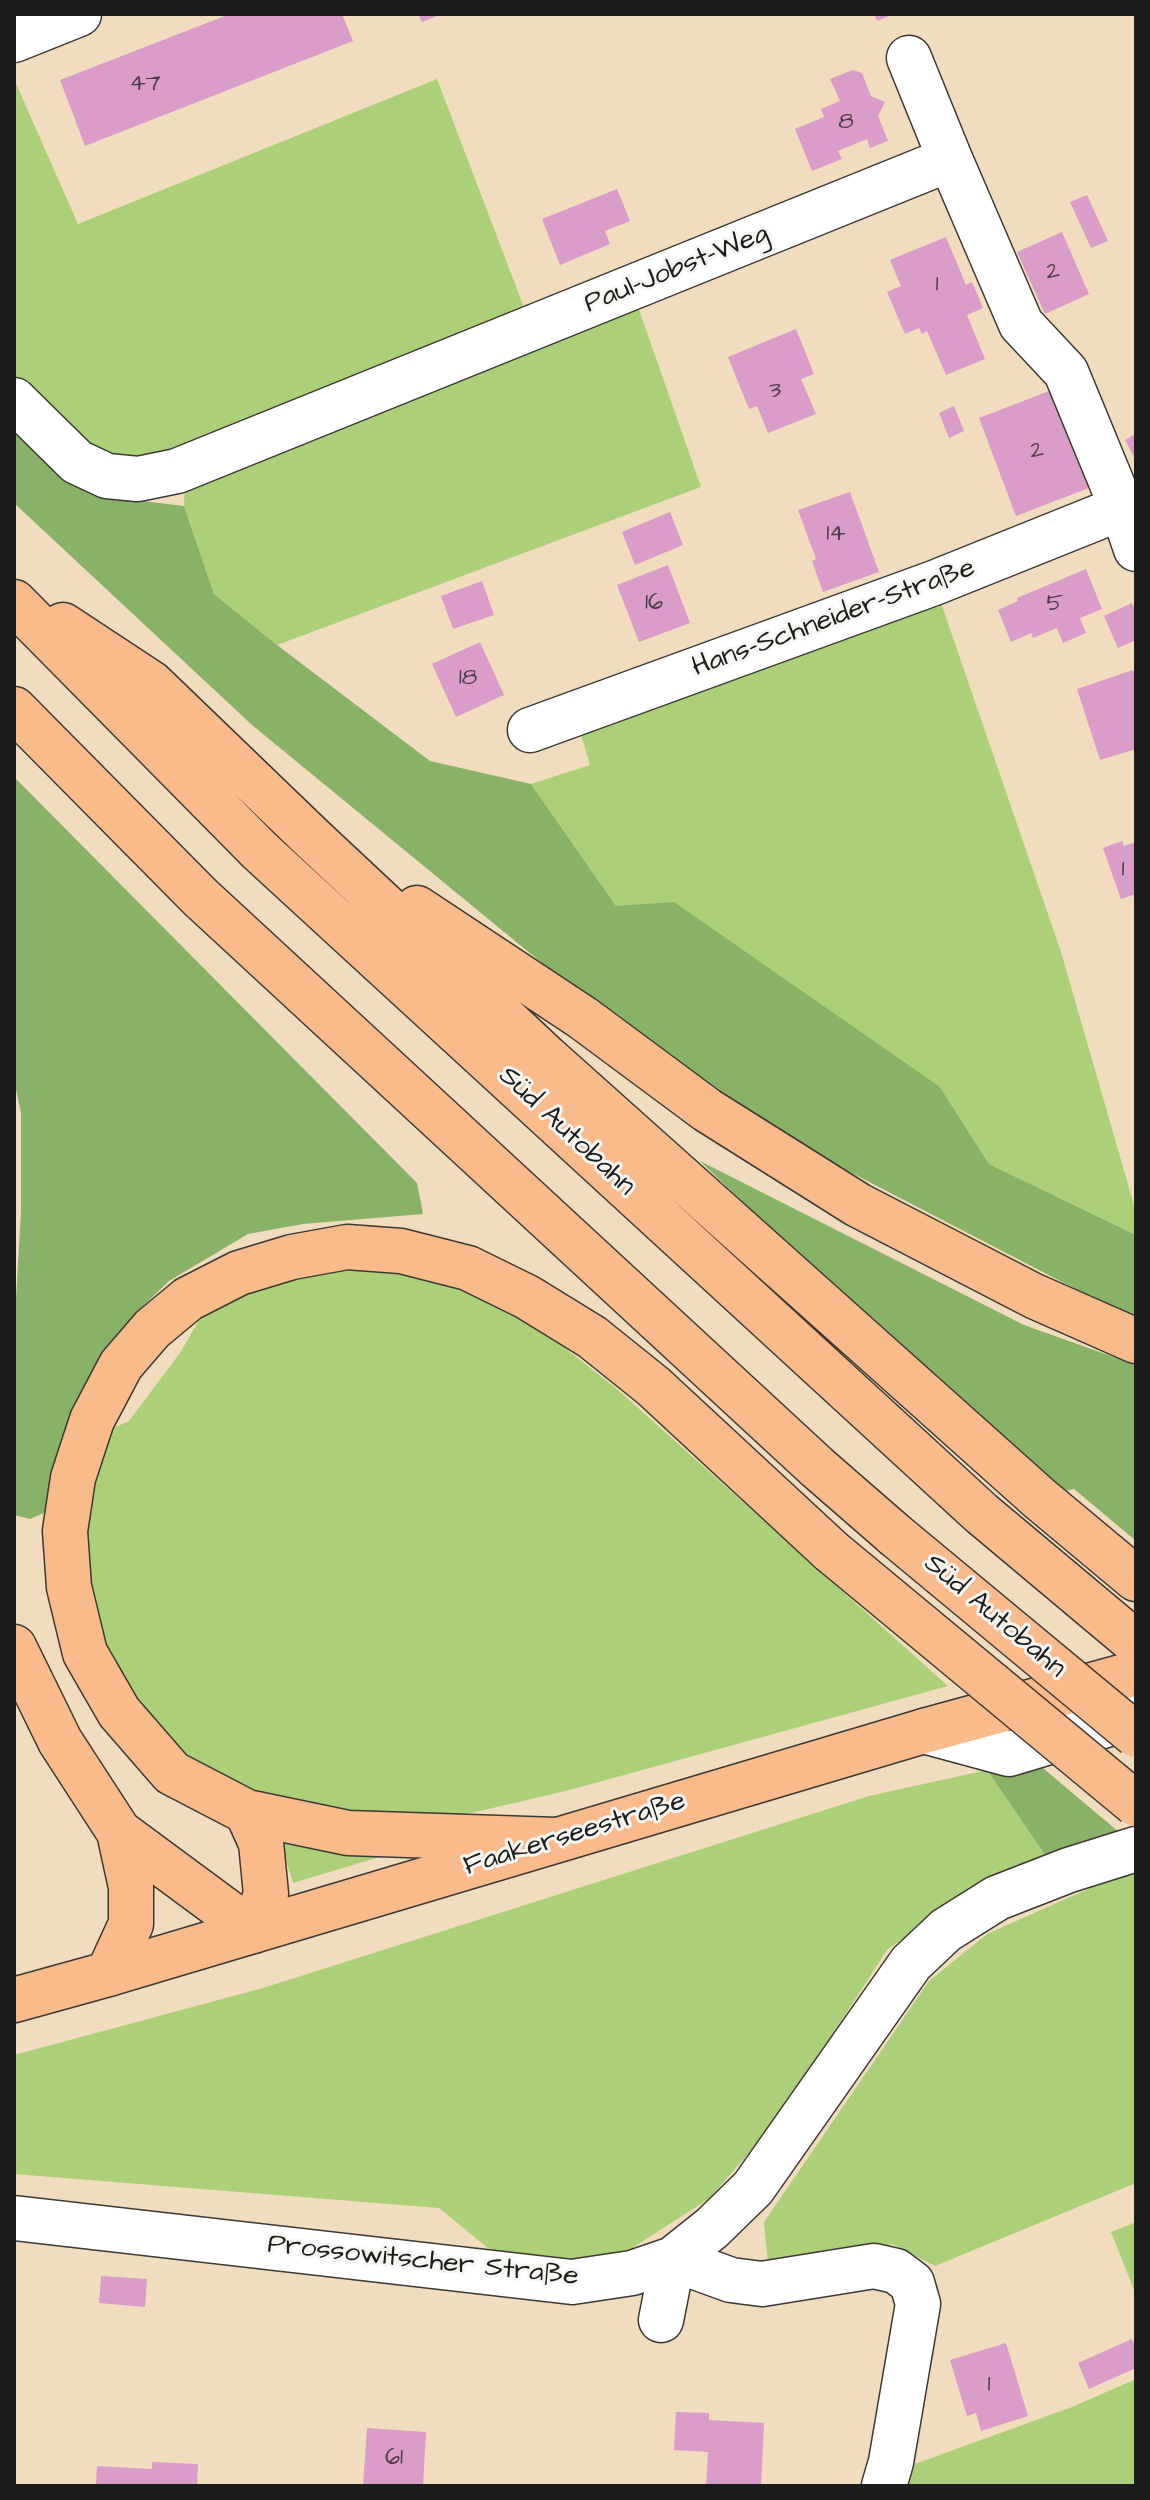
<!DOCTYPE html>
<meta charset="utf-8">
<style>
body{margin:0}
#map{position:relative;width:1150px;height:2500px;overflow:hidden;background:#f1dcbe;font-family:"Architects Daughter",sans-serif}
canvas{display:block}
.frame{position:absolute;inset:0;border:16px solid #1c1c1c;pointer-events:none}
</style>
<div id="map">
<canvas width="1150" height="2500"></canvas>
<div class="frame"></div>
</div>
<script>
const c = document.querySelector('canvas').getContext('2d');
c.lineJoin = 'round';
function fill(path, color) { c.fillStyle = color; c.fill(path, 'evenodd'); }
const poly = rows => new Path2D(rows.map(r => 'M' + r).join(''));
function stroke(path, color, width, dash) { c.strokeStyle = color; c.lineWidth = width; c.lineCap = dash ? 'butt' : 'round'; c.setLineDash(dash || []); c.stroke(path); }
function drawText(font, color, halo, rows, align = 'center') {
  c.font = font + ' "Architects Daughter",sans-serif'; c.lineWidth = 6; c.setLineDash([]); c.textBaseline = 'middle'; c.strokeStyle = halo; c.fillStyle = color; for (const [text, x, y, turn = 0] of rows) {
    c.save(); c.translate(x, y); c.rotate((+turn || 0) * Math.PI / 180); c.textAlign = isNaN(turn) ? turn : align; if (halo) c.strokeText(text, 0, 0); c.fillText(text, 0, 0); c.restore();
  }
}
fill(poly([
 [14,79,78,224,437,79,528,318,177,458,129,464,87,451,14,382],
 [636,301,701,487,277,645,214,594,184,506,185,479],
 [940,600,1061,952,1136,1212,1136,1235,989,1164,940,1087,616,906,531,784,590,765,578,724],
 [390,1263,505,1301,617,1389,948,1686,566,1791,458,1816,296,1812,198,1768,141,1717,92,1625,80,1523,104,1432,129,1421,180,1353,205,1310,257,1283],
 [987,1770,1047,1858,966,1892,887,1950,778,2119,710,2198,629,2250,584,2265,499,2257,439,2208,14,2174,14,2055,263,1988,869,1796],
 [280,1840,386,1855,293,1883],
 [1133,1869,1136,1872,1136,2183,935,2266,892,2244,768,2264,764,2222,929,1981,987,1934],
 [1136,2222,1136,2295,1111,2232],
 [1136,2379,1136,2486,906,2486,912,2465,1072,2407]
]), '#acd079');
fill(poly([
 [14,421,101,496,184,506,214,594,277,645,430,761,531,784,616,906,674,902,940,1087,989,1164,1136,1235,1136,1318,1120,1312,823,1158,604,1014,252,725,14,503],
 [14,777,417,1183,423,1214,303,1224,248,1234,169,1281,138,1311,111,1349,59,1468,44,1513,30,1519,14,1515,14,1334,21,1211,21,1113,14,1080],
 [700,1161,1024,1325,1136,1365,1136,1541,1074,1489,1057,1493,941,1392],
 [1031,1758,1120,1833,1047,1858,987,1770]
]), '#89b269');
fill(poly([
 [230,14,342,14,353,41,85,146,60,80],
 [418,14,442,14,422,22],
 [874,14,894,14,877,21],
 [853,70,862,73,871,96,885,102,878,116,888,141,870,148,867,139,838,151,842,159,812,171,795,129,824,117,821,109,840,101,830,79],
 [617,189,630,221,605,231,610,244,560,265,542,219],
 [1087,195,1108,241,1091,248,1070,202],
 [1062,232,1089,294,1045,314,1017,252],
 [946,237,966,285,972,282,983,308,967,315,985,359,946,375,927,331,922,334,919,328,905,334,887,292,901,286,890,260],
 [796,329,814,374,801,379,816,414,768,433,757,406,749,409,728,357],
 [1057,388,1094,486,1016,516,979,418],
 [954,406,964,431,949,438,939,413],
 [1136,434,1136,461,1125,440],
 [850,492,879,572,823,592,812,561,816,559,798,510],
 [670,512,683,545,635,565,622,532],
 [668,565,690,623,639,642,617,585],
 [1086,569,1102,609,1080,618,1086,633,1063,643,1057,628,1033,638,1031,633,1011,642,998,610,1018,601,1017,598],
 [482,581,494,615,453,629,441,596],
 [1132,603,1136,612,1136,640,1118,648,1104,616],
 [480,642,504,695,456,717,432,664],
 [1133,670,1136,680,1136,749,1100,760,1077,689],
 [1122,841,1124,846,1136,842,1136,894,1121,899,1103,848],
 [101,2276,147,2279,145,2307,99,2303],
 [1132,2339,1136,2349,1136,2368,1089,2389,1078,2363],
 [1006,2343,1028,2416,981,2431,976,2413,967,2416,950,2360],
 [676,2412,709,2413,709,2420,764,2423,761,2486,706,2486,708,2452,674,2450],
 [367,2428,426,2432,423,2486,363,2486],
 [152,2462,198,2464,197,2486,96,2486,97,2466,152,2469]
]), '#da9cc8');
const minor = poly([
 [14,40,79,14],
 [909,58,950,159],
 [14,400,77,462,107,476,138,479,177,471,950,159,1021,324,1066,372,1122,508,1136,549],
 [530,730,934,583,1136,502],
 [924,1731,1009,1754,1136,1716],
 [14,2218,572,2282,632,2273,673,2259,712,2228,753,2188,911,1963,946,1930,997,1898,1069,1870,1136,1849],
 [673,2259,731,2280,762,2284,874,2266,896,2271,912,2283,918,2304,891,2462,884,2486],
 [661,2320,673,2259]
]);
const major = poly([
 [14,2000,108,1974,924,1731,1136,1673]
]);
const highway = poly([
 [14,602,260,851,981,1513,1136,1643],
 [63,625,151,683,312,838,546,1057,1039,1498,1136,1579],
 [14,709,200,897,818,1468,895,1535],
 [417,908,583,1018,707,1110,858,1205,1034,1296,1136,1341],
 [14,1647,60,1741,119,1832,131,1887,131,1924,108,1974],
 [119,1832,253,1931,266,1894,261,1843,247,1812],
 [557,1840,348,1833,247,1812,172,1773,119,1712,85,1653,69,1587,65,1531,73,1478,92,1420,121,1365,152,1329,188,1299,239,1273,292,1257,347,1247,401,1251,468,1268,527,1297,592,1337,653,1386,831,1551]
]);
stroke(minor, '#3c3934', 47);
stroke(major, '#3c3934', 47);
stroke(highway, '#3c3934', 47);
stroke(minor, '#fff', 44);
stroke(major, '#fabb8c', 44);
stroke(highway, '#fabb8c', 44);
const highwayBridge = poly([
 [895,1535,1136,1735],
 [831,1551,1136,1804]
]);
stroke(highwayBridge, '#3c3934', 47, []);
stroke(highwayBridge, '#fabb8c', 44);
drawText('24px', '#4c3c47', null, [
 ["47",145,85],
 ["8",846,123],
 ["2",1053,273],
 ["1",937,286],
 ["3",775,392],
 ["2",1037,452],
 ["14",836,535],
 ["16",654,604],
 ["5",1055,605],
 ["18",468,679],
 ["1",1123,871],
 ["1",989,2386],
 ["61",394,2459]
]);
drawText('28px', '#1c1c1c', '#f6f6f2', [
 ["Paul-Jobst-Weg",677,270,-22],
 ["Hans-Schneider-Straße",834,619,-20],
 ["Süd Autobahn",566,1132,43],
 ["Süd Autobahn",994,1617,40],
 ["Faakerseestraße",575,1835,-17],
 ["Prossowitscher Straße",423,2262,6]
]);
</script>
